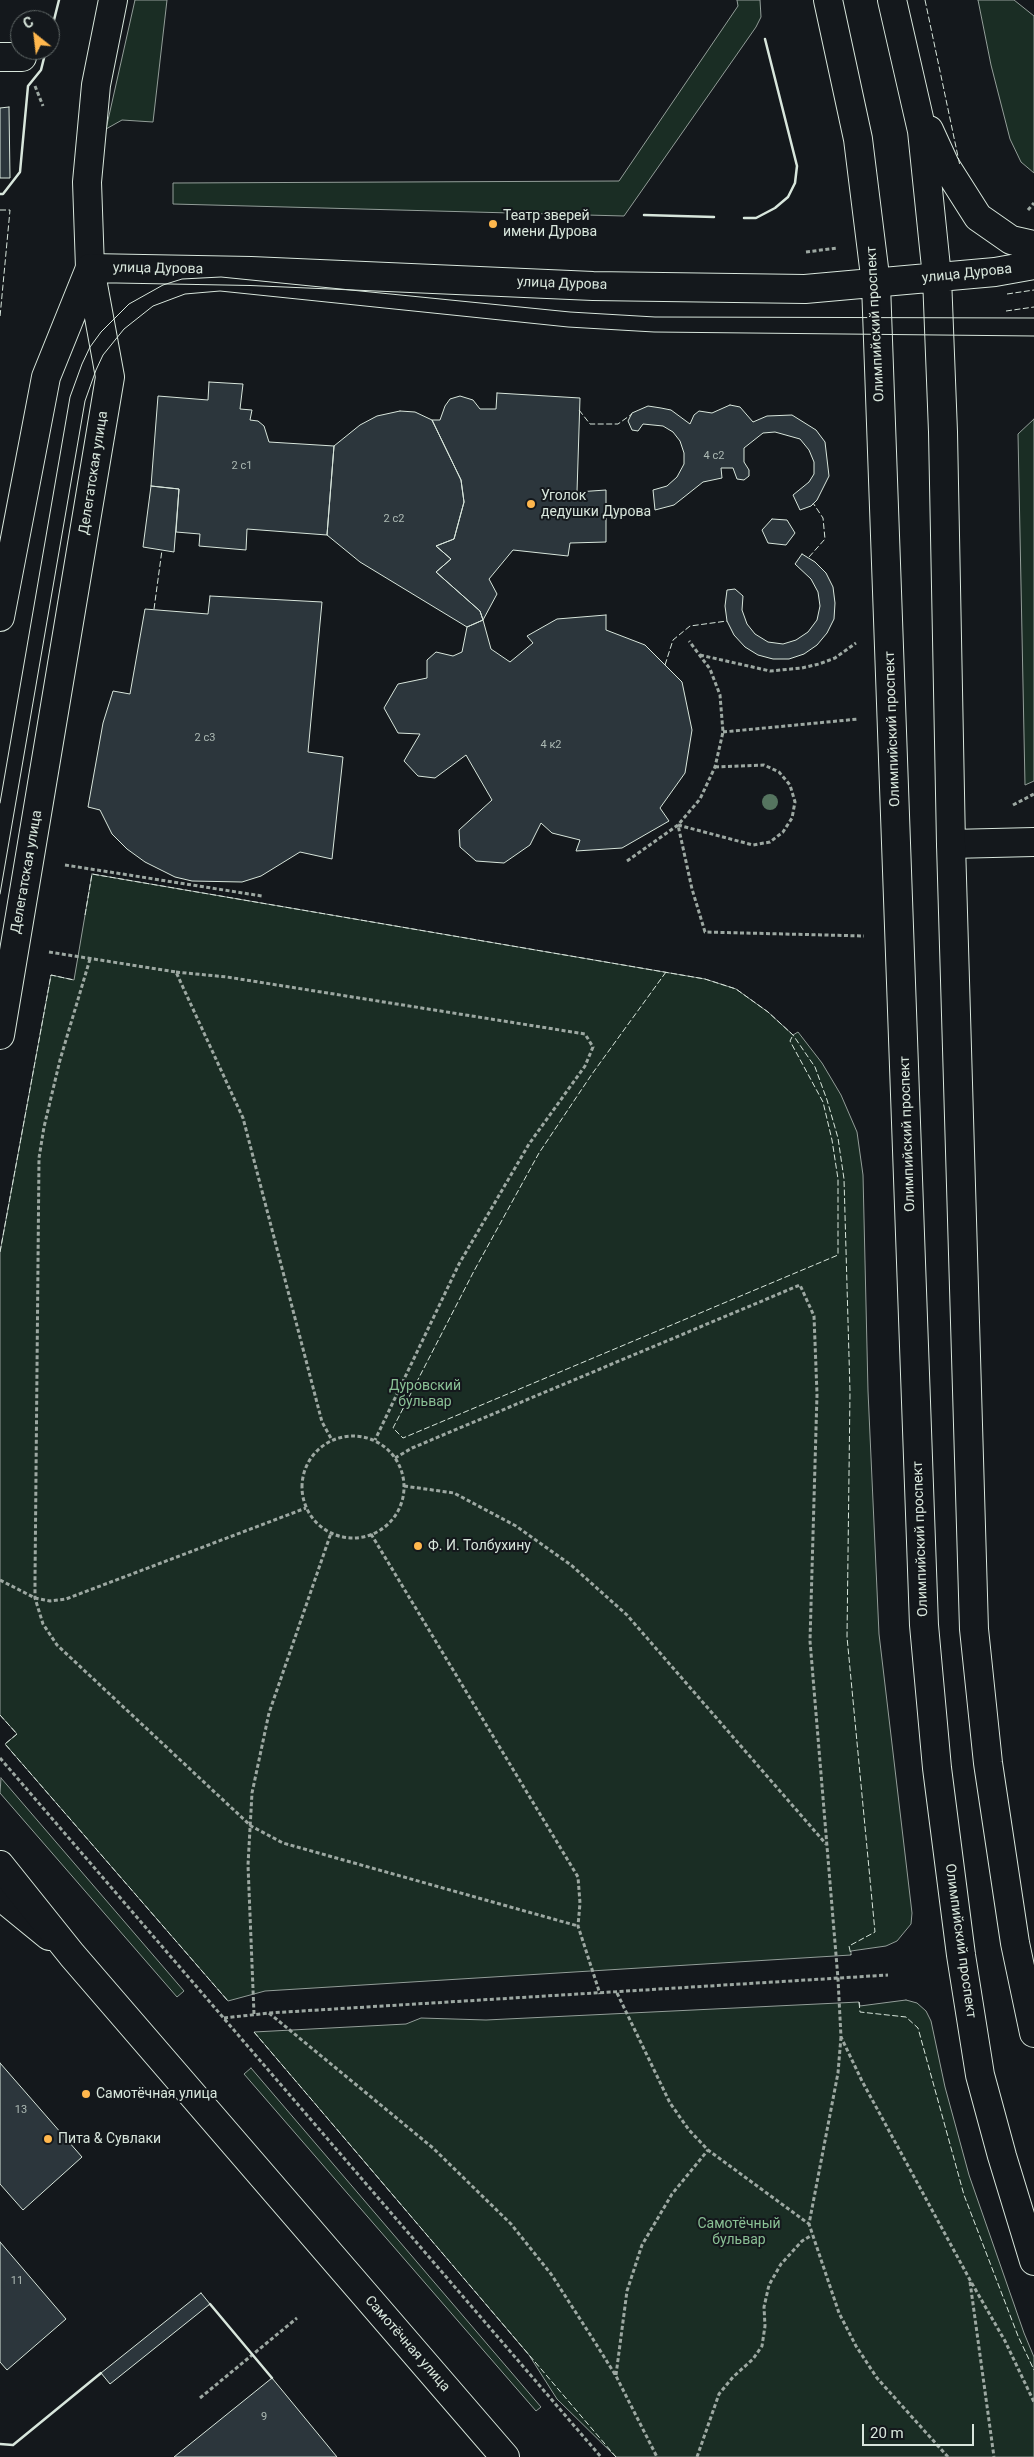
<!DOCTYPE html>
<meta charset="utf-8">
<style>
body{margin:0}
#map{position:relative;width:1034px;height:2457px;overflow:hidden;background:#14181c;font-family:Roboto,sans-serif}
canvas{display:block}
.north{position:absolute;left:10px;top:10px;width:50px;height:50px;box-sizing:border-box;background:#14181c;border:1px solid #626a69;border-radius:50%;rotate:331deg;font-size:14px;font-weight:700;line-height:20px;text-align:center;color:#d8e6dc}
.north::after{content:'';display:block;margin:auto;width:18px;height:22px;background:#ffb74d;clip-path:polygon(50% 0,100% 100%,50% 72%,0 100%)}
.scale{position:absolute;left:862px;top:2424px;width:112px;height:22px;box-sizing:border-box;border:2px solid #d8e6dc;border-top:0;padding-left:6px;font-size:15px;line-height:18px;white-space:nowrap;color:#d8e6dc;-webkit-text-stroke:4px #14181c;paint-order:stroke}
</style>
<div id="map">
<canvas width="1034" height="2457"></canvas>
<div class="north">С</div>
<div class="scale">20 m</div>
</div>
<script>
const c = document.querySelector('canvas').getContext('2d');
c.lineJoin = 'round';
function fill(path, color) { c.fillStyle = color; c.fill(path, 'evenodd'); }
const poly = rows => new Path2D(rows.map(r => 'M' + r).join(''));
function stroke(path, color, width, dash) { c.strokeStyle = color; c.lineWidth = width; c.lineCap = dash ? 'butt' : 'round'; c.setLineDash(dash || []); c.stroke(path); }
function drawText(font, color, halo, rows, align = 'center') {
  c.font = font + ' Roboto,sans-serif'; c.lineWidth = 4; c.setLineDash([]); c.textBaseline = 'middle'; c.strokeStyle = halo; c.fillStyle = color; for (const [text, x, y, turn = 0] of rows) {
    c.save(); c.translate(x, y); c.rotate((+turn || 0) * Math.PI / 180); c.textAlign = isNaN(turn) ? turn : align; if (halo) c.strokeText(text, 0, 0); c.fillText(text, 0, 0); c.restore();
  }
}
const green = poly([
 [135,0,167,0,153,122,122,120,106,129,135,0],
 [737,0,760,0,761,17,756,27,624,216,173,204,173,183,619,181,738,6,737,0],
 [978,0,1014,0,1034,16,1034,173,1021,162,1010,139,991,65,978,0],
 [1034,419,1034,781,1025,785,1018,434,1034,419],
 [92,874,705,979,736,989,768,1012,793,1035,798,1032,822,1063,841,1095,857,1132,863,1175,868,1391,879,1634,912,1913,911,1924,897,1941,886,1946,851,1951,851,1955,265,1991,228,2001,5,1744,17,1734,0,1715,0,1252,51,975,74,980,92,874],
 [1,1778,184,1991,177,1997,0,1793,1,1778],
 [906,2000,917,2003,926,2011,931,2021,945,2087,969,2175,1024,2333,1034,2357,1034,2457,616,2457,557,2399,529,2355,254,2032,406,2024,421,2018,486,2020,859,2002,860,2006,906,2000],
 [251,2068,541,2407,536,2411,244,2074,251,2068]
]);
fill(green, '#1a2d24');
stroke(green, '#939e99', 1);
const building = poly([
 [9,107,10,178,0,178,0,108,9,107],
 [209,382,243,384,240,409,252,410,250,420,258,421,264,426,269,442,334,446,327,535,247,529,246,550,199,546,200,534,176,532,179,489,151,486,158,396,208,400,209,382],
 [497,393,580,398,577,492,606,490,606,542,570,543,568,556,513,550,489,579,497,594,483,620,480,611,436,572,451,559,436,546,454,539,464,502,461,480,432,420,440,420,445,406,450,399,460,396,473,400,480,409,496,409,497,393],
 [730,405,740,407,753,422,767,416,792,415,816,430,825,442,829,476,817,500,811,506,800,510,793,495,809,482,814,474,814,462,809,450,800,439,775,432,763,433,744,448,744,462,749,470,749,476,744,480,737,479,733,468,721,468,722,478,703,482,674,505,655,510,653,490,667,486,677,477,684,464,684,453,680,441,673,432,663,426,643,424,638,431,632,430,628,421,632,413,648,406,661,408,671,410,690,424,694,415,699,411,712,413,730,405],
 [400,411,415,412,432,420,461,480,464,502,454,539,436,546,451,559,436,572,480,611,483,620,467,627,360,562,327,535,334,446,360,425,377,416,400,411],
 [151,486,179,489,174,552,143,547,151,486],
 [772,519,787,520,795,533,786,545,768,543,762,530,772,519],
 [802,554,815,562,826,573,833,587,835,603,834,619,827,633,817,645,804,654,789,659,773,659,758,655,745,647,734,635,727,621,725,606,727,590,735,589,743,596,742,610,747,624,755,634,768,642,783,644,796,640,808,632,817,620,820,606,818,592,811,579,795,564,802,554],
 [210,596,322,602,308,752,343,757,332,859,300,852,261,876,242,882,192,881,175,877,145,862,127,849,112,834,100,810,88,807,103,723,113,691,130,694,145,609,208,614,210,596],
 [606,615,606,630,645,645,682,682,692,730,685,773,660,808,669,821,622,848,576,851,580,840,552,833,541,823,530,845,504,863,476,861,460,847,459,830,492,800,466,755,435,778,418,776,404,761,420,734,398,733,384,708,398,684,427,678,427,660,436,652,453,656,462,652,467,627,483,620,491,649,510,662,533,643,527,636,557,619,606,615],
 [0,2063,82,2157,23,2210,0,2184,0,2063],
 [0,2242,66,2319,7,2370,0,2362,0,2242],
 [201,2293,210,2304,110,2384,101,2373,201,2293],
 [272,2378,337,2457,174,2457,272,2378]
]);
fill(building, '#2c363c');
stroke(building, '#d8e6dc', 1);
const minor = poly([
 [0,57,22,57],
 [90,268,87,182,96,85,113,0],
 [951,844,1034,842],
 [0,1896,49,1936]
]);
const major = poly([
 [828,0,858,139,876,284,924,1625,937,1768,961,1955,980,2075,1002,2156,1034,2261],
 [892,0,922,131,937,277,943,432,951,844,974,1629,988,1763,1015,1943,1034,2033],
 [929,130,945,165,978,217,1011,240,1034,245],
 [90,268,251,271,593,286,805,289,995,272,1034,265],
 [0,617,46,377,90,268],
 [0,1035,110,377,90,268],
 [0,1865,72,1955,505,2457]
]);
stroke(minor, '#d8e6dc', 30);
stroke(major, '#d8e6dc', 30);
stroke(poly([
 [35,86,43,106],
 [1028,210,1034,203],
 [806,252,837,248],
 [700,655,770,671,802,668,819,664,835,658,856,643],
 [723,732,858,719],
 [715,767,764,765,779,772,790,785,795,802,792,818,783,832,770,842,753,845,678,825,692,889,705,932,864,936],
 [1013,805,1034,794],
 [627,861,678,825,700,799,715,767,723,732,720,695,710,669,689,641],
 [65,865,262,896],
 [49,952,176,972,243,1118,322,1422,332,1440],
 [90,959,60,1060,44,1127,39,1158,35,1580,35,1598,43,1624,57,1645,251,1826,283,1843,578,1926],
 [176,972,227,977,585,1034,593,1047,585,1066,529,1144,459,1264,375,1440],
 '302 1487a51 51 0 1 1 102 0a51 51 0 1 1-102 0Z',
 [395,1458,412,1448,800,1285,814,1316,817,1394,810,1641,838,1979,841,2037,862,2081,970,2280,1005,2341,1034,2402],
 [404,1486,454,1493,516,1526,571,1565,627,1615,826,1844],
 [371,1534,578,1877,580,1903,578,1926,600,1994],
 [0,1580,35,1598,50,1601,66,1599,306,1508],
 [0,1758,601,2457],
 [617,1993,670,2103,689,2130,708,2150,809,2224],
 [269,2013,433,2148,511,2224,551,2274,591,2336,616,2376,657,2457],
 [254,2014,248,1865,252,1793,269,1713,331,1533],
 [224,2018,269,2013,888,1975],
 [841,2037,838,2073,809,2224,839,2313,856,2346,877,2378,948,2457],
 [970,2282,994,2457],
 [616,2375,627,2291,642,2245,672,2194,708,2150],
 [200,2398,297,2318],
 [697,2457,719,2394,733,2377,753,2359,762,2346,765,2326,764,2307,769,2285,781,2264,802,2241,812,2235]
]), '#9da8a2', 3, [4, 2.5]);
stroke(minor, '#14181c', 28);
stroke(major, '#14181c', 28);
stroke(poly([
 [0,803,70,397,82,364,90,347,101,332,129,304,163,285,182,279,221,277,570,312,655,317,1034,318],
 [0,894,85,401,96,370,103,355,124,329,153,306,185,294,220,291,568,327,654,332,1034,336]
]), '#d8e6dc', 1);
stroke(poly([
 [925,0,960,166],
 [0,210,10,210,0,317],
 [1007,294,1034,290],
 [1006,311,1034,307],
 [579,410,590,424,618,424,632,414],
 [809,557,825,539,823,518,813,503],
 [154,609,162,550],
 [665,665,673,640,690,626,727,621],
 [85,915,92,874,705,979,736,989,768,1012,793,1035,815,1067,827,1100,838,1138,844,1179,850,1392,847,1637,875,1932,849,1946,851,1955],
 [666,972,592,1074,539,1153,474,1271,393,1428,403,1438,838,1255,838,1179,832,1140,823,1102,790,1041,793,1035],
 [0,1252,51,975,74,980],
 [0,1715,17,1734,5,1744,228,2001],
 [859,2002,860,2012,906,2017,918,2028,964,2195,1018,2336,1034,2370],
 [254,2032,616,2457]
]), '#d8e6dc', 1, [6, 2.5]);
stroke(poly([
 [50,36,59,0],
 [0,194,3,194,20,172,28,86,41,70,46,50],
 [644,215,714,217],
 [744,218,756,218,775,208,788,197,795,183,797,166,765,39],
 [210,2304,272,2378],
 [0,2444,13,2445,101,2373]
]), '#d8e6dc', 2.5);
c.fillStyle = '#55745f';
for (const [x, y] of [
 [770,802]
]) { c.beginPath(); c.arc(x, y, 8, 0, 2 * Math.PI); c.fill(); }
for (const [x, y, r, color] of [
 [493,224,5,"#ffb74d"],
 [531,504,5,"#ffb74d"],
 [418,1546,5,"#ffb74d"],
 [86,2094,5,"#ffb74d"],
 [48,2139,5,"#ffb74d"]
]) { const dot = new Path2D(); dot.arc(x, y, r, 0, 2 * Math.PI); c.fillStyle = color; c.fill(dot); stroke(dot, '#14181c', 2); }
drawText('11px', '#adbab4', null, [
 ["4 с2",714,456],
 ["2 с1",242,466],
 ["2 с2",394,519],
 ["2 с3",205,738],
 ["4 к2",551,745],
 ["13",21,2110],
 ["11",17,2281],
 ["9",264,2417]
]);
drawText('14px', '#d8e6dc', '#14181c', [
 ["Театр зверей",503,216],
 ["имени Дурова",503,232],
 ["Уголок",541,496],
 ["дедушки Дурова",541,512],
 ["Ф. И. Толбухину",428,1546],
 ["Самотёчная улица",96,2094],
 ["Пита & Сувлаки",58,2139]
], 'left');
drawText('14px', '#d8e6dc', '#14181c', [
 ["улица Дурова",158,269,1],
 ["улица Дурова",967,274,-6],
 ["улица Дурова",562,284,2],
 ["Олимпийский проспект",876,324,-93],
 ["Делегатская улица",94,473,-81],
 ["Олимпийский проспект",893,729,-92],
 ["Делегатская улица",27,872,-80],
 ["Олимпийский проспект",908,1134,-92],
 ["Олимпийский проспект",921,1539,-92],
 ["Олимпийский проспект",960,1941,82],
 ["Самотёчная улица",407,2344,49]
]);
drawText('14px', '#8ac095', '#14181c', [
 ["Дуровский",425,1386],
 ["бульвар",425,1402],
 ["Самотёчный",739,2224],
 ["бульвар",739,2240]
]);
</script>
